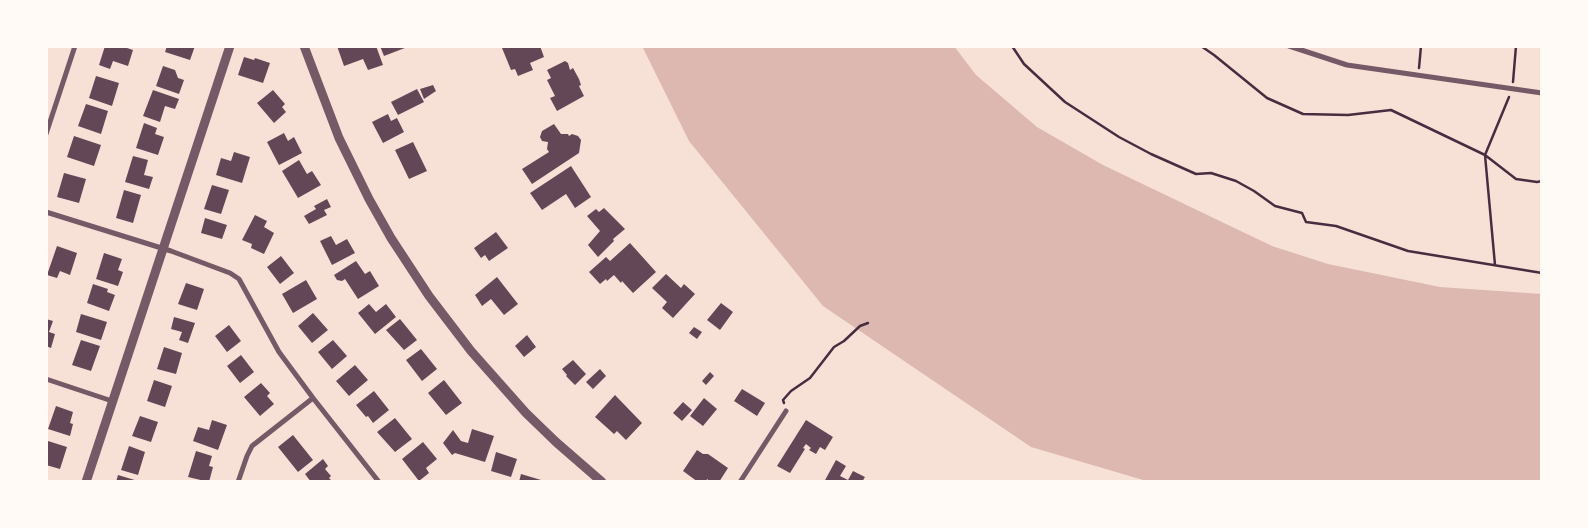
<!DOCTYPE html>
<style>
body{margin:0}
#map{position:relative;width:1588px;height:528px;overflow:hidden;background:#f7e1d7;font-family:"Noto Serif",serif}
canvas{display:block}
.frame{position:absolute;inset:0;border:48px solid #fffaf5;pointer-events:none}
</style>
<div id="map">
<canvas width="1588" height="528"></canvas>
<div class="frame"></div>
</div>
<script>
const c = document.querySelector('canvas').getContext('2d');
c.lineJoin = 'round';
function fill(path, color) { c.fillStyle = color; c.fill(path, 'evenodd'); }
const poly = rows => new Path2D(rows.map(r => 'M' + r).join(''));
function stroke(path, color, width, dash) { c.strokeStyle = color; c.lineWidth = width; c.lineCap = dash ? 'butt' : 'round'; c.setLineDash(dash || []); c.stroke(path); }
fill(poly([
 [642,46,954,46,976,75,1037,127,1103,165,1272,246,1328,264,1440,287,1542,294,1542,482,1150,482,1031,447,823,306,689,141]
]), '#dcb8b0');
fill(poly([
 [105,46,121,46,133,50,128,66,113,61,110,69,99,65],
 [167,46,195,46,190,60,165,52],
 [337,46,376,46,383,65,368,70,363,59,344,66],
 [380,46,410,46,384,56],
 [506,46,540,46,544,57,530,63,533,70,518,76,515,69,511,70,502,48],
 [244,57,254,60,255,58,270,63,263,83,238,75],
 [565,61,568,63,570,70,573,68,579,79,581,85,579,86,584,96,557,111,550,98,555,96,547,80,551,78,547,70],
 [163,66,175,70,178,78,184,80,179,94,156,86],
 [96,76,119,83,112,106,89,98],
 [433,85,436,91,424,99,420,89],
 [417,89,424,102,398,115,391,102],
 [153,90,179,99,175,109,165,106,160,122,143,116],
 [273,90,285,104,282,107,286,112,274,123,257,103],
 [86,104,108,111,101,134,78,126],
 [388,114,391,121,397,118,404,132,383,143,372,122],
 [144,123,157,128,155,134,164,137,158,155,136,148],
 [554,124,561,134,568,134,569,136,572,134,578,136,581,140,579,153,532,184,522,169,549,152,547,149,548,142,542,141,540,137,542,131],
 [284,133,288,141,294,137,302,153,279,165,267,142],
 [74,136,101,145,94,166,67,157],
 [413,142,427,171,409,179,395,150],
 [234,152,250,157,242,183,216,175,221,158,231,161],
 [133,156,148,160,144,175,153,177,149,189,125,182],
 [299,160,307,174,312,171,321,185,298,198,282,171],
 [571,166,591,197,575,208,566,194,542,210,530,193],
 [64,173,86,179,79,203,57,197],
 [212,185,229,190,221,214,204,209],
 [124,190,141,195,133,223,116,218],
 [327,199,331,207,324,210,327,215,309,224,304,216,316,209,314,206],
 [604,208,625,229,613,239,614,241,598,257,588,245,600,231,587,216,596,209,599,212],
 [255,215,267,221,264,227,274,233,264,254,251,248,252,244,242,240],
 [205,218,227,225,222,239,201,233],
 [496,232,508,248,489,261,485,255,481,258,474,248],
 [331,236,336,245,347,239,355,253,332,265,320,241],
 [630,243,656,272,633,293,622,281,621,283,614,275,607,281,606,279,600,284,589,272,606,257,610,261],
 [57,246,77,253,70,275,60,271,57,278,47,275],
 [104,253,122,259,118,270,123,272,118,286,96,279],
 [281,256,294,273,280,284,267,267],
 [356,261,365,274,370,271,379,286,358,299,345,279,342,281,337,280,334,275],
 [666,274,681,288,684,284,695,294,673,318,662,308,667,302,652,288],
 [497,277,518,304,504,315,491,299,482,306,475,295],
 [306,280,317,299,293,313,282,294],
 [186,283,204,289,197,310,178,304],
 [93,284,108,289,107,292,115,295,109,311,87,303],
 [721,303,733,312,720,330,707,320],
 [369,304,376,312,386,304,396,317,375,334,358,313],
 [313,313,328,330,312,343,298,326],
 [81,314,107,322,101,340,76,332],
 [174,317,195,323,188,343,179,340,182,332,171,329],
 [46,319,53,321,49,332,55,334,51,348,46,346],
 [400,319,417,340,404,350,386,330],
 [229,325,241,341,227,352,215,336],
 [694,327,702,332,697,339,689,333],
 [527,335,536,347,524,357,515,346],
 [81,340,100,346,91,371,72,365],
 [333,340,347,356,332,369,318,352],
 [164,347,182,353,176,374,157,369],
 [421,349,437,369,422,381,406,360],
 [241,355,254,372,240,383,227,366],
 [573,360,586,374,575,385,566,376,567,375,562,369],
 [355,365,368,380,349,396,336,381],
 [600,369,606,376,593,389,586,382],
 [710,372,714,376,706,385,702,381],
 [154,380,172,386,165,407,147,401],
 [444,380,462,403,446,415,428,393],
 [261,383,270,393,267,396,274,404,260,416,244,397],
 [742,389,765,403,757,416,734,401],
 [374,391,389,410,373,423,368,416,366,417,356,405],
 [615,395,642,423,626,440,617,431,614,434,595,417],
 [704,398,717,409,703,426,690,416],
 [683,402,692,410,682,421,673,413],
 [56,406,73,412,70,423,73,424,70,436,48,429],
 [140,416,158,422,151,442,132,436],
 [395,418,412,439,395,452,377,432],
 [212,420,227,425,218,450,193,441,198,427,209,430],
 [806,420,833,437,825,450,820,447,816,454,809,450,811,448,806,444,803,448,805,449,790,473,777,466],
 [472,429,494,436,485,462,455,453,452,455,443,443,453,430,461,441,468,443],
 [293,435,313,460,298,472,278,447],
 [48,441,67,447,60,469,46,465,46,447],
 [423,442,437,459,426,468,429,473,419,481,402,459],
 [129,446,145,452,138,475,121,470],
 [697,450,703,454,708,454,728,468,719,482,711,482,707,479,706,482,698,482,683,471],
 [196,451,212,456,209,466,213,467,209,482,188,477],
 [496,452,517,459,511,477,491,471],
 [323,459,328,466,325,469,331,476,329,478,333,482,311,482,305,474],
 [836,460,846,466,840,476,848,480,853,471,865,477,862,482,824,482],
 [521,474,541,480,540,482,519,482],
 [118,475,138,481,138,482,116,482]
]), '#644757');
stroke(poly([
 [1012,46,1024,64,1065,102,1119,137,1151,154,1196,174,1211,173,1236,181,1254,191,1275,206,1302,213,1306,222,1336,226,1408,251,1542,273],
 [1201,46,1214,55,1267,98,1303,114,1348,115,1391,110,1485,155,1516,179,1537,182,1542,181],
 [1419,68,1421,46],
 [1513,82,1516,46],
 [1495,265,1485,155,1509,97],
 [784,403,783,400,791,391,810,378,834,347,844,341,860,326,868,323]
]), '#4a2c40', 2.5);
stroke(poly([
 [1289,46,1347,65,1542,93],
 [46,134,75,46],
 [46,212,171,251,230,273,239,279,279,352,313,398,379,482],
 [46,379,112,401],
 [238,482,247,456,252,446,313,398],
 [740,482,786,411]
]), '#755966', 5);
stroke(poly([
 [304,46,339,138,369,199,391,238,429,296,471,351,526,413,556,442,602,482],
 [86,482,230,46]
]), '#755966', 9);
</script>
